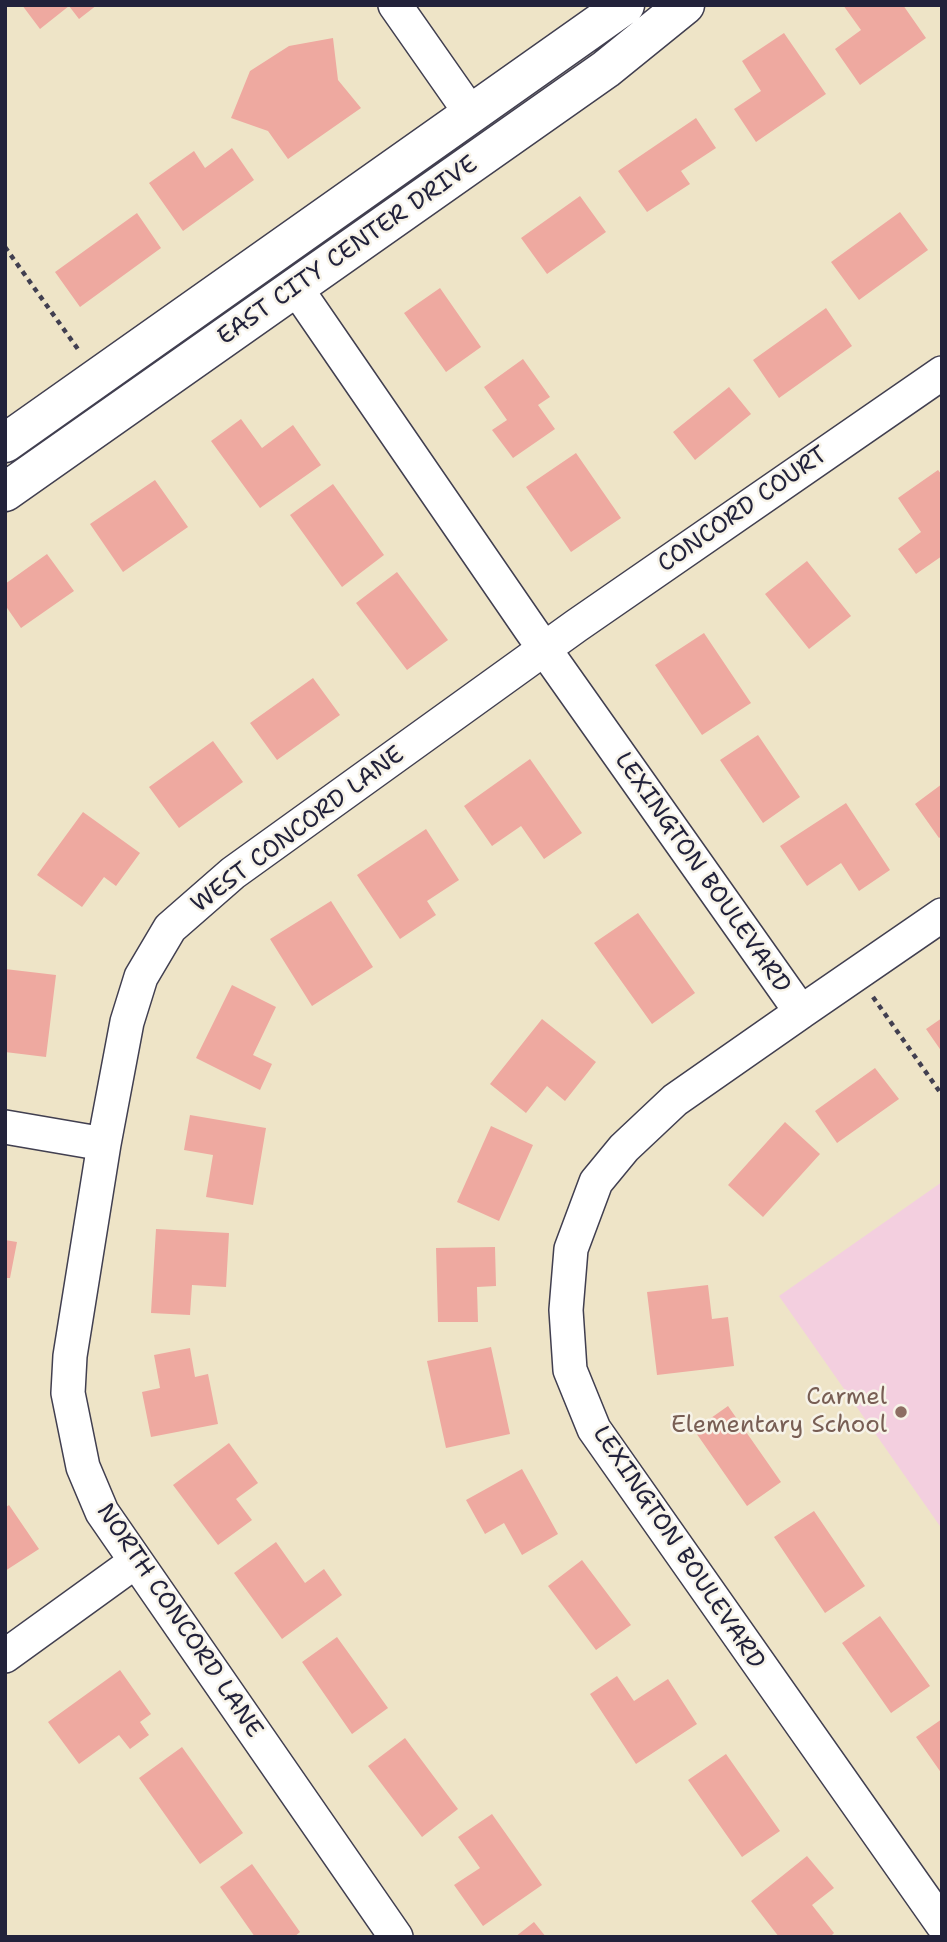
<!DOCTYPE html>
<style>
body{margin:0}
#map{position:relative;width:947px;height:1942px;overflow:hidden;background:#eee4c7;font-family:"Shantell Sans",sans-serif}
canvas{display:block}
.frame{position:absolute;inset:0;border:7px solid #22223b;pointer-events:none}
</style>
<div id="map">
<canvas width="947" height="1942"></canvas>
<div class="frame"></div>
</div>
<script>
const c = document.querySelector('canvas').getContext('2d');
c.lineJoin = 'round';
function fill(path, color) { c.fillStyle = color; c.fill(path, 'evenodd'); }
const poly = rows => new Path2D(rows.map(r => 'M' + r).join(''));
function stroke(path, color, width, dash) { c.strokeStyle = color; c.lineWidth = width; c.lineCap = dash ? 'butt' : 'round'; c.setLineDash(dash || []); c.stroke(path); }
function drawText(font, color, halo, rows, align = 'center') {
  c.font = font + ' "Shantell Sans",sans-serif'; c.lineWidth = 5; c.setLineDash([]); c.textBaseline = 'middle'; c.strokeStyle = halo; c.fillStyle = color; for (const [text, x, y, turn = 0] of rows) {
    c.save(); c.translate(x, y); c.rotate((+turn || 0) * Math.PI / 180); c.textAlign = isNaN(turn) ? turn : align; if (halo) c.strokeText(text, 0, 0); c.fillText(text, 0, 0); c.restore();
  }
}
fill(poly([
 [942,1182,942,1529,779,1296]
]), '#f3cfdf');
fill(poly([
 [22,5,97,5,79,19,69,6,40,29],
 [843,5,903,5,926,38,860,85,835,49,861,30],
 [784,33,826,94,756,142,734,109,761,91,742,61],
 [333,38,338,80,361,108,288,159,268,131,231,118,250,71,289,46],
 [696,118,716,148,681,171,690,184,647,212,618,171],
 [232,148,254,180,183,231,149,183,194,151,205,168],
 [580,196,606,232,547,274,521,238],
 [900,212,928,250,859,300,831,262],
 [137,213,161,248,80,307,55,272],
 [440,288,481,347,446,372,404,313],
 [826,308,852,346,779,398,753,360],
 [523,359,550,397,538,405,555,429,513,458,492,430,507,420,484,387],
 [729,387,751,414,695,460,673,432],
 [241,419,262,448,293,425,321,465,260,508,211,441],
 [576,453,621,518,571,552,526,487],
 [938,470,942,475,942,556,916,574,898,549,921,532,898,498],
 [155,480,188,527,123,572,90,524],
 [333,484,384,555,342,587,290,515],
 [47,554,74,591,21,628,5,605,5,584],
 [807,561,851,616,809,649,765,594],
 [397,572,448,640,407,670,356,603],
 [704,633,751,703,702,735,655,665],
 [313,678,340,715,277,760,250,723],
 [758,735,800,797,763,823,720,760],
 [213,741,243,782,179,828,149,787],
 [530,759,582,833,544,859,521,826,492,846,464,806],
 [942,784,942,836,939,838,915,804],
 [846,803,890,870,859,891,841,863,807,886,780,846],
 [83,812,140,853,116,886,104,877,82,907,37,875],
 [426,829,459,880,427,901,436,915,400,939,357,875],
 [331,901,373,967,312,1006,270,939],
 [638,913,695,993,652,1024,594,943],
 [5,969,56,975,46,1057,5,1052],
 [232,985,276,1007,253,1055,272,1064,260,1090,196,1058],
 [942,1018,942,1052,926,1029],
 [542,1019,596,1062,565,1101,547,1086,526,1113,490,1084],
 [875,1068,899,1099,837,1143,815,1111],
 [190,1115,266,1128,253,1205,206,1197,213,1155,184,1150],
 [785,1122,820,1154,763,1217,728,1185],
 [491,1126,533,1145,499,1221,457,1202],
 [156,1229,229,1233,226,1287,192,1285,190,1315,151,1313],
 [5,1240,17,1242,10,1278,5,1278],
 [495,1247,496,1286,477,1287,478,1322,438,1322,436,1248],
 [708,1285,712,1319,728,1317,734,1366,657,1375,647,1292],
 [491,1347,510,1434,446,1448,427,1361],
 [190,1348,195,1377,208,1374,218,1424,151,1437,142,1392,160,1388,154,1355],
 [728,1406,781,1482,747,1506,694,1430],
 [229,1443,258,1483,236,1499,252,1520,218,1545,173,1485],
 [522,1469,558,1534,522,1555,504,1523,485,1534,466,1500],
 [9,1505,39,1549,5,1571,5,1508],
 [814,1511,865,1586,825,1613,774,1537],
 [276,1542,305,1583,324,1569,342,1595,282,1639,234,1573],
 [582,1560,631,1625,596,1650,548,1586],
 [880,1616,930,1686,891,1713,842,1643],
 [337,1637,388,1708,352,1734,302,1662],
 [120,1670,151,1714,140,1722,149,1735,130,1749,119,1735,79,1764,48,1722],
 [617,1676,634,1701,668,1679,697,1724,636,1764,590,1694],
 [942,1719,942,1774,916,1737],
 [405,1738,458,1809,422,1837,368,1766],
 [182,1747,243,1833,200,1864,139,1778],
 [726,1754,780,1831,742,1857,688,1780],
 [492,1814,542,1885,483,1926,454,1885,480,1868,458,1837],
 [807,1856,834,1888,812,1905,834,1933,830,1937,779,1937,751,1901],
 [252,1864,300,1932,294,1937,255,1937,220,1887],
 [534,1922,546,1937,515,1937]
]), '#eea9a0');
const minor = poly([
 [395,5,472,115],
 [296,288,531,630,801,1012,675,1100,624,1148,596,1182,571,1249,566,1310,570,1370,594,1429,942,1924],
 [801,1012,942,915],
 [5,1127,104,1144],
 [5,1656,135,1562],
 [396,1937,102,1512,83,1467,68,1393,70,1356,104,1144,127,1022,141,977,170,928,233,873,576,626,942,373]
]);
const tertiary = poly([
 [5,443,625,5],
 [5,492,606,69,685,5]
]);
stroke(minor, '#413f50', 36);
stroke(tertiary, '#413f50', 41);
stroke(poly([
 [5,247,80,352],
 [873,997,942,1095]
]), '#413f50', 4.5, [5, 5]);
stroke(minor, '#fff', 33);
stroke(tertiary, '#fff', 38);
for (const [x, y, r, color] of [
 [901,1412,7,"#8d6e63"]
]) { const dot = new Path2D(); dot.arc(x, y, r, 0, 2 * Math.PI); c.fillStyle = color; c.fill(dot); stroke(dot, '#f7f3e8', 2.5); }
drawText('24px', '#22223b', '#f7f3e8', [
 ["EAST CITY CENTER DRIVE",348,251,-35],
 ["CONCORD COURT",743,510,-35],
 ["WEST CONCORD LANE",298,830,-37],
 ["LEXINGTON BOULEVARD",702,873,55],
 ["LEXINGTON BOULEVARD",678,1548,56],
 ["NORTH CONCORD LANE",179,1621,56]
]);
drawText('24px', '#785e54', '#f7f3e8', [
 ["Carmel",887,1398],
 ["Elementary School",887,1426]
], 'right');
</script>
